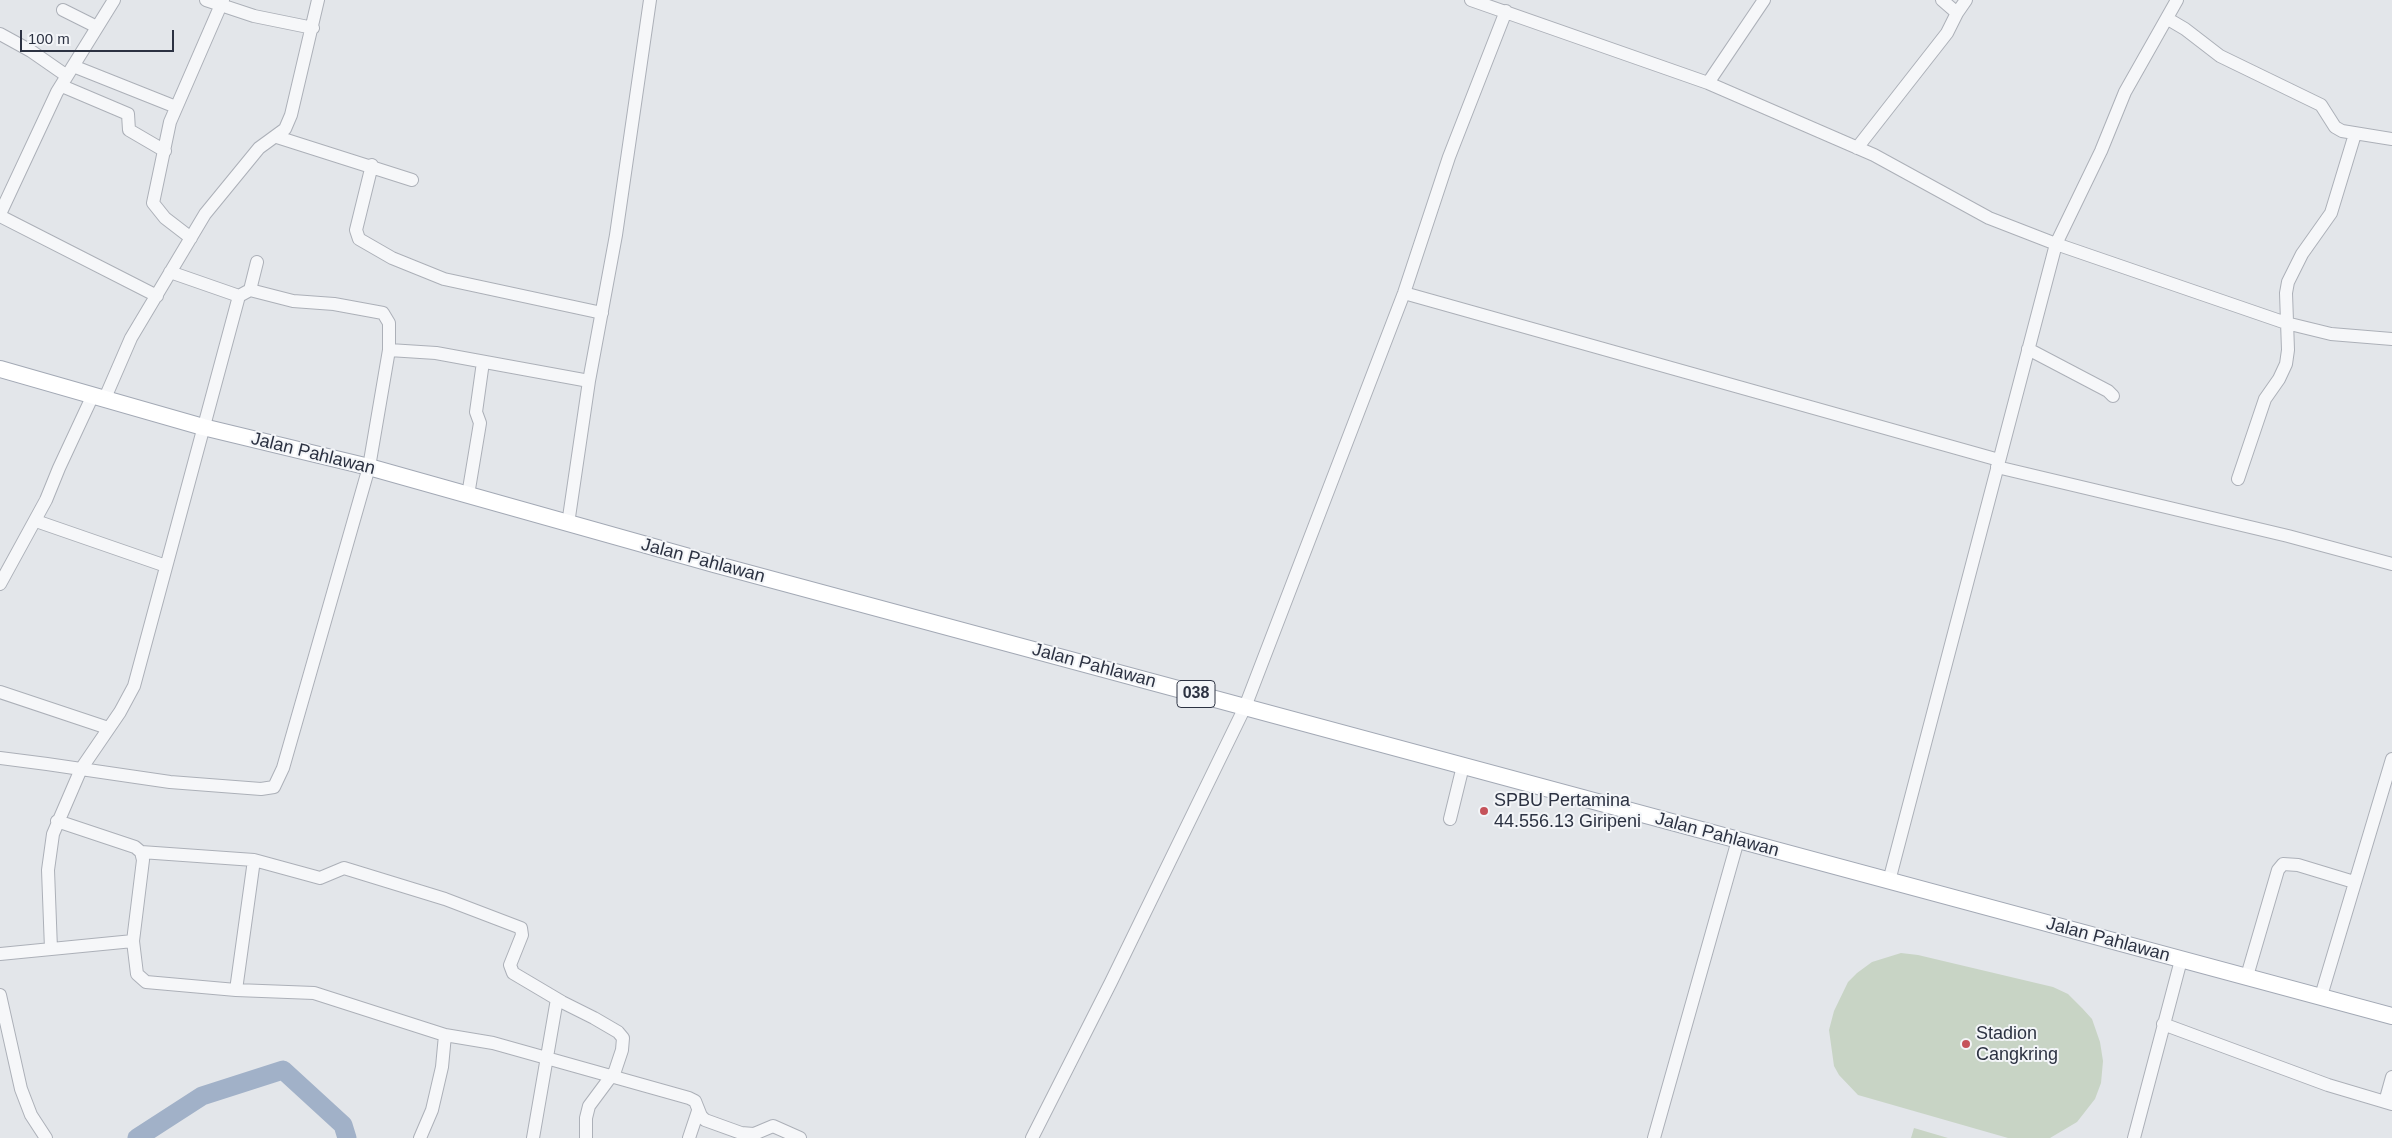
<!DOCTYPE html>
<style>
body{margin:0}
#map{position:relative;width:2392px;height:1138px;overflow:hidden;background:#e3e6ea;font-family:Helvetica,sans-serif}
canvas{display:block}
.scale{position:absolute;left:20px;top:30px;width:154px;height:22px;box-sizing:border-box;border:2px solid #2c3242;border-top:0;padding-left:6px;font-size:15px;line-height:18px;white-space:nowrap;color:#2c3242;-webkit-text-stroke:4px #f3f5f8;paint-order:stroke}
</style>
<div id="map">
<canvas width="2392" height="1138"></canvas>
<div class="scale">100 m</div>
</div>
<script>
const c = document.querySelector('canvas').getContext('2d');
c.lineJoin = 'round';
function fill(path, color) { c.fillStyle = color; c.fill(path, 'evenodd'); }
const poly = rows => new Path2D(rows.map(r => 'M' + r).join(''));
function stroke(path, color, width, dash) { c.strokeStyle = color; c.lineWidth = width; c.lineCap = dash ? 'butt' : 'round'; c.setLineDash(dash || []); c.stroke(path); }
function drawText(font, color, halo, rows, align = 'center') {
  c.font = font + ' Helvetica,sans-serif'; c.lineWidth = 4; c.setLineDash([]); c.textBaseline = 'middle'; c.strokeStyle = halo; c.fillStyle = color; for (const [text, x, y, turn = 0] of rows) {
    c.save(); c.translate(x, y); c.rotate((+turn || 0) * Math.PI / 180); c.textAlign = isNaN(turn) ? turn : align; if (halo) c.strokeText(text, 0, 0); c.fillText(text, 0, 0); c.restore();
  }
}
fill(poly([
 [1901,953,1918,955,2053,987,2068,994,2082,1008,2092,1019,2100,1042,2103,1061,2101,1083,2095,1099,2077,1122,2050,1138,2008,1138,1858,1095,1839,1075,1834,1066,1829,1030,1834,1011,1848,982,1857,973,1872,962],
 [1914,1128,1948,1138,1911,1138]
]), '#c8d4c5');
stroke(poly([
 [137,1138,202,1096,283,1070,343,1125,347,1138]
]), '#a1b1c8', 19);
const minor = poly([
 [206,0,254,16,313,28],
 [1471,0,1708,83,1874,155,1989,218,2056,244,2286,323,2331,334,2392,339],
 [63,10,97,27],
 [1957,13,1966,0],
 [2168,19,2185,29,2220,56,2321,105,2335,127,2342,131,2392,139],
 [0,34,31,51,67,76],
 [73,66,176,107],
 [1708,83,1764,0],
 [62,86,128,114,129,130,165,151],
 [277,137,412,180],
 [1857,148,1947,33,1957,13,1942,0],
 [372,165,356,230,359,239,392,258,444,279,602,313],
 [0,214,57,92,114,0],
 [0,216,157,296],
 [191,238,165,218,153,203,170,122,223,0],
 [170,272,239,296],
 [250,290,257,262],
 [1404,293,1999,460],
 [2028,349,2108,391,2113,396],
 [389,350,436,353,589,381],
 [105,398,131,338,205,214,259,148,285,129,291,115,318,0],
 [1997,467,2288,536,2392,564],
 [2238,479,2265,399,2279,379,2286,364,2288,350,2286,293,2288,282,2302,254,2331,213,2355,134],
 [468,495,480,423,476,412,483,362],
 [36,521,166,566],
 [568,524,589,381,616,235,650,0],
 [0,584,46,500,59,468,93,395],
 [0,692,108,728],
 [0,758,47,764,81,769,170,782,261,789,274,787,283,768,369,467,389,350,389,323,383,313,334,304,293,301,250,290,239,296,134,686,120,712,81,769,53,834,48,870,51,949],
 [1450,819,1463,766],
 [57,821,135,847,141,852,143,860,133,941,137,974,146,982,236,990,314,993,445,1035,442,1067,432,1110,420,1138],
 [141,852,254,860,236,990],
 [254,860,320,878,344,868,445,899,521,928,522,935,510,965,513,973,562,1002,594,1018,618,1032,623,1038,622,1050,615,1071,589,1106,586,1118,586,1138],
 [1889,881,2056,244,2101,151,2125,92,2177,0],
 [0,954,133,941],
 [2247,976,2278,870,2283,864,2298,865,2354,882],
 [0,995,21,1089,31,1115,46,1138],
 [2321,996,2392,759],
 [2163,1024,2328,1085,2392,1104],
 [445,1035,493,1043,689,1098,695,1101,701,1116,705,1120,741,1133,754,1134,773,1126,800,1138],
 [2385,1102,2392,1077],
 [533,1138,557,999],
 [689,1138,698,1111],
 [1032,1138,1111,982,1245,707,1404,293,1449,157,1506,11],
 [1654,1138,1738,840],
 [2134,1138,2181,960]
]);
const major = poly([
 [0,369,203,427,369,467,714,564,2392,1016]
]);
stroke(minor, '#acb0b8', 14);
stroke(major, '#a3a9b5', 18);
stroke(minor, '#f6f7f9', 12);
stroke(major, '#fff', 16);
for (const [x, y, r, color] of [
 [1484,811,5,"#c5525a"],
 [1966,1044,5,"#c5525a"]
]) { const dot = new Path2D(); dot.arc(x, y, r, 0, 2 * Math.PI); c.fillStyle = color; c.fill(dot); stroke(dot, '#f3f5f8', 2); }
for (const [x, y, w] of [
 [1196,694,38]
]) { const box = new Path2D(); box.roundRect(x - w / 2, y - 13.5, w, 27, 4); c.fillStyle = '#f3f5f8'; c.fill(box); stroke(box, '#2c3242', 1); }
drawText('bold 16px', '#2c3242', null, [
 ["038",1196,694]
]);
drawText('18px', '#2c3242', '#f3f5f8', [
 ["Jalan Pahlawan",313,454,14],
 ["Jalan Pahlawan",703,561,15],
 ["Jalan Pahlawan",1094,666,15],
 ["Jalan Pahlawan",1717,835,15],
 ["Jalan Pahlawan",2108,940,15]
]);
drawText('18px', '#2c3242', '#f3f5f8', [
 ["SPBU Pertamina",1494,801],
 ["44.556.13 Giripeni",1494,822],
 ["Stadion",1976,1034],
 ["Cangkring",1976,1055]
], 'left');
</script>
